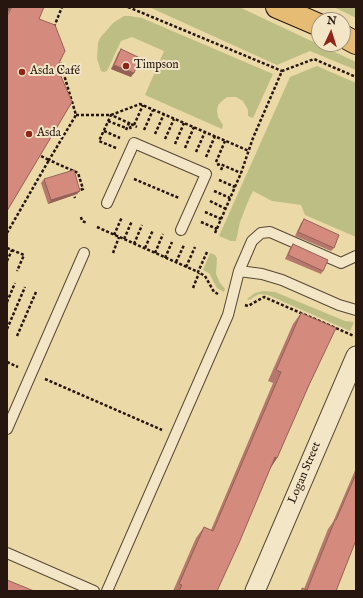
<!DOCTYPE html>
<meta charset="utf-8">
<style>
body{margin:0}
#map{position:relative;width:363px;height:598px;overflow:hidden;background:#ebd9a7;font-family:"IM FELL English",serif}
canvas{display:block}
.frame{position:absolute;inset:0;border:8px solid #27160f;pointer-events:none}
.north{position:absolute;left:311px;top:12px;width:40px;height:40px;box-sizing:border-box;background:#f2e6c6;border:1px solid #a1937d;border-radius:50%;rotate:4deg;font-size:11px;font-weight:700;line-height:16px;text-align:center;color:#27160f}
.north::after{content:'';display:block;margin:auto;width:14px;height:18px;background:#8f2418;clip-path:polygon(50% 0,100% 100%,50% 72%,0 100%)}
</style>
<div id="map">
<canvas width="363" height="598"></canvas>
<div class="frame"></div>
<div class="north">N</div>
</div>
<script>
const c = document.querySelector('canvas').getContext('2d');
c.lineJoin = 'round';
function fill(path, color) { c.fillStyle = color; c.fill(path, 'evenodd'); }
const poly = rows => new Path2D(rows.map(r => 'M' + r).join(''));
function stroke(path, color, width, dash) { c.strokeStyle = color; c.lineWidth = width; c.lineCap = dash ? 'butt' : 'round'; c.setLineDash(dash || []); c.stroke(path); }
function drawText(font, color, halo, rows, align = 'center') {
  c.font = font + ' "IM FELL English",serif'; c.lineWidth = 4; c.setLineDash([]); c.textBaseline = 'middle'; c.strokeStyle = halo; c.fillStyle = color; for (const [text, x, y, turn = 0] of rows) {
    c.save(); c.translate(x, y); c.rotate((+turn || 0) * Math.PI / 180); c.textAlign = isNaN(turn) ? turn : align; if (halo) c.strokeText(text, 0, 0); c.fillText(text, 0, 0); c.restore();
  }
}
fill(poly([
 [149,7,239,7,356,62,356,70,310,51,277,65],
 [334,7,356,7,356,18],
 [124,16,130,16,142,18,273,74,253,118,248,116,248,110,243,101,236,97,227,97,222,101,218,105,217,111,218,117,223,125,222,129,145,95,164,51,132,37,121,41,107,71,104,72,101,71,97,59,98,43,100,38,113,23],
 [317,66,356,83,356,237,305,215,301,205,272,201,253,191,249,199,240,222,236,241,231,241,219,236,290,77],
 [210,253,215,255,217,258,216,274,220,283,225,289,224,292,217,288,209,273,203,270],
 [263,291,275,292,345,321,354,322,350,331,268,295,259,294,249,300,247,299,255,293]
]), '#bdbe83');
const lane = poly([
 [107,203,134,143,206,174,181,230],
 [239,271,262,274,282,280,339,305,356,310],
 [7,429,84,253],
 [7,553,94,591],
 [107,591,228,315,239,271,252,241,261,233,270,232,341,263,356,256]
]);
const street = poly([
 [255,591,356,356]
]);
const primary = poly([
 [277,7,319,25],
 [343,36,356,43]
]);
stroke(lane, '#584735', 12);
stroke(street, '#584735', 21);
stroke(primary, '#27160f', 24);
stroke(poly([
 [128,7,282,71],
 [54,27,62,7],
 [59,58,76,115,49,160,78,173,83,189,77,191],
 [76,115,111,115,140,104,249,151],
 [108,121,126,128],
 [134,125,143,105],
 [126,130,129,123,137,127],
 [144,130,153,110],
 [104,131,120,138],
 [155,134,164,114],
 [165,139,174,119],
 [175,144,184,123],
 [116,148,99,141,111,115,129,123,131,130],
 [185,148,194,127],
 [196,152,205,132],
 [206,157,215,136],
 [216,162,225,141],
 [217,165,220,164,241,173],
 [221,170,223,165],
 [134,179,179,198],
 [219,180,235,187],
 [214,191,230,198],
 [73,192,75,198],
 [210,201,226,209],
 [205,212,221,219],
 [81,217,82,221,87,223],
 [201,222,217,229],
 [97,227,198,272],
 [7,233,49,160,39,155],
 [215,233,241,173,253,138,282,71,314,59,356,77],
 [114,235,122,217],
 [124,239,132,221],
 [134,244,142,225],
 [7,248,24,255,17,271],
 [145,248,153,230],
 [207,252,198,272,205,276,214,292,218,294],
 [113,253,119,237],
 [155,253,163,234],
 [165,258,172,242],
 [7,261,12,250],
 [176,262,184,245],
 [186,267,195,247],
 [193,288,199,273],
 [7,302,15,283],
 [245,305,248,306,264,297,354,336],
 [7,329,25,287],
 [17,336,36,292],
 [7,362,18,367],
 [45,379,162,430]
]), '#27160f', 2.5, [3, 2]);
stroke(lane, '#f2e6c6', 10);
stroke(street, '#f2e6c6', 19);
stroke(primary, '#e6bc74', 22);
fill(poly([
 [121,49,131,77,111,69,118,53],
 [44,179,80,191,77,194,48,204,41,183],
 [304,219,334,248,331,251,295,236,301,223],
 [293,244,323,271,321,274,285,259,290,248],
 [301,313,309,385,277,458,271,467,217,591,173,591,196,538,204,527,211,530,273,383,268,381,293,324],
 [356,468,356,540,336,591,301,591,302,588,304,589,328,529,333,522]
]), '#b6786c');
fill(poly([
 [7,7,12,7,7,14],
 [114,65,134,73,131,77,111,69],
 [80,191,77,194,48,204,51,200],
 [275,457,277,458,270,469]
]), '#946158');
const building = poly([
 [11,7,44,7,39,19,55,25,65,51,57,67,72,102,7,211,7,16,12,7,11,7],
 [121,49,140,58,134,73,114,65,121,49],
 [74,170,80,191,51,200,44,179,74,170],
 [304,219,339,235,334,248,298,232,304,219],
 [293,244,328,260,323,271,288,255,293,244],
 [301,313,336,328,309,385,277,458,275,457,239,543,217,591,179,591,182,585,179,584,204,527,213,531,281,372,276,370,301,313],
 [356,474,356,540,336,591,302,591,302,588,307,590,335,520,336,520,356,474],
 [7,580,34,591,7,591,7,580]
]);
fill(building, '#d48b7e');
stroke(building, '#946158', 1);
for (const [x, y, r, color] of [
 [126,66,4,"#8f2418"],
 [22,72,4,"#8f2418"],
 [29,134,4,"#8f2418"]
]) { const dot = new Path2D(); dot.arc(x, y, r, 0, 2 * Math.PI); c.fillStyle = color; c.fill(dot); stroke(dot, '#f2e6c6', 1.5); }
drawText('12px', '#27160f', '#f2e6c6', [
 ["Timpson",134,66],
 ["Asda Café",30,72],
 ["Asda",37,134]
], 'left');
drawText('12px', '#27160f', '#f2e6c6', [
 ["Logan Street",305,473,-67]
]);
</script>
